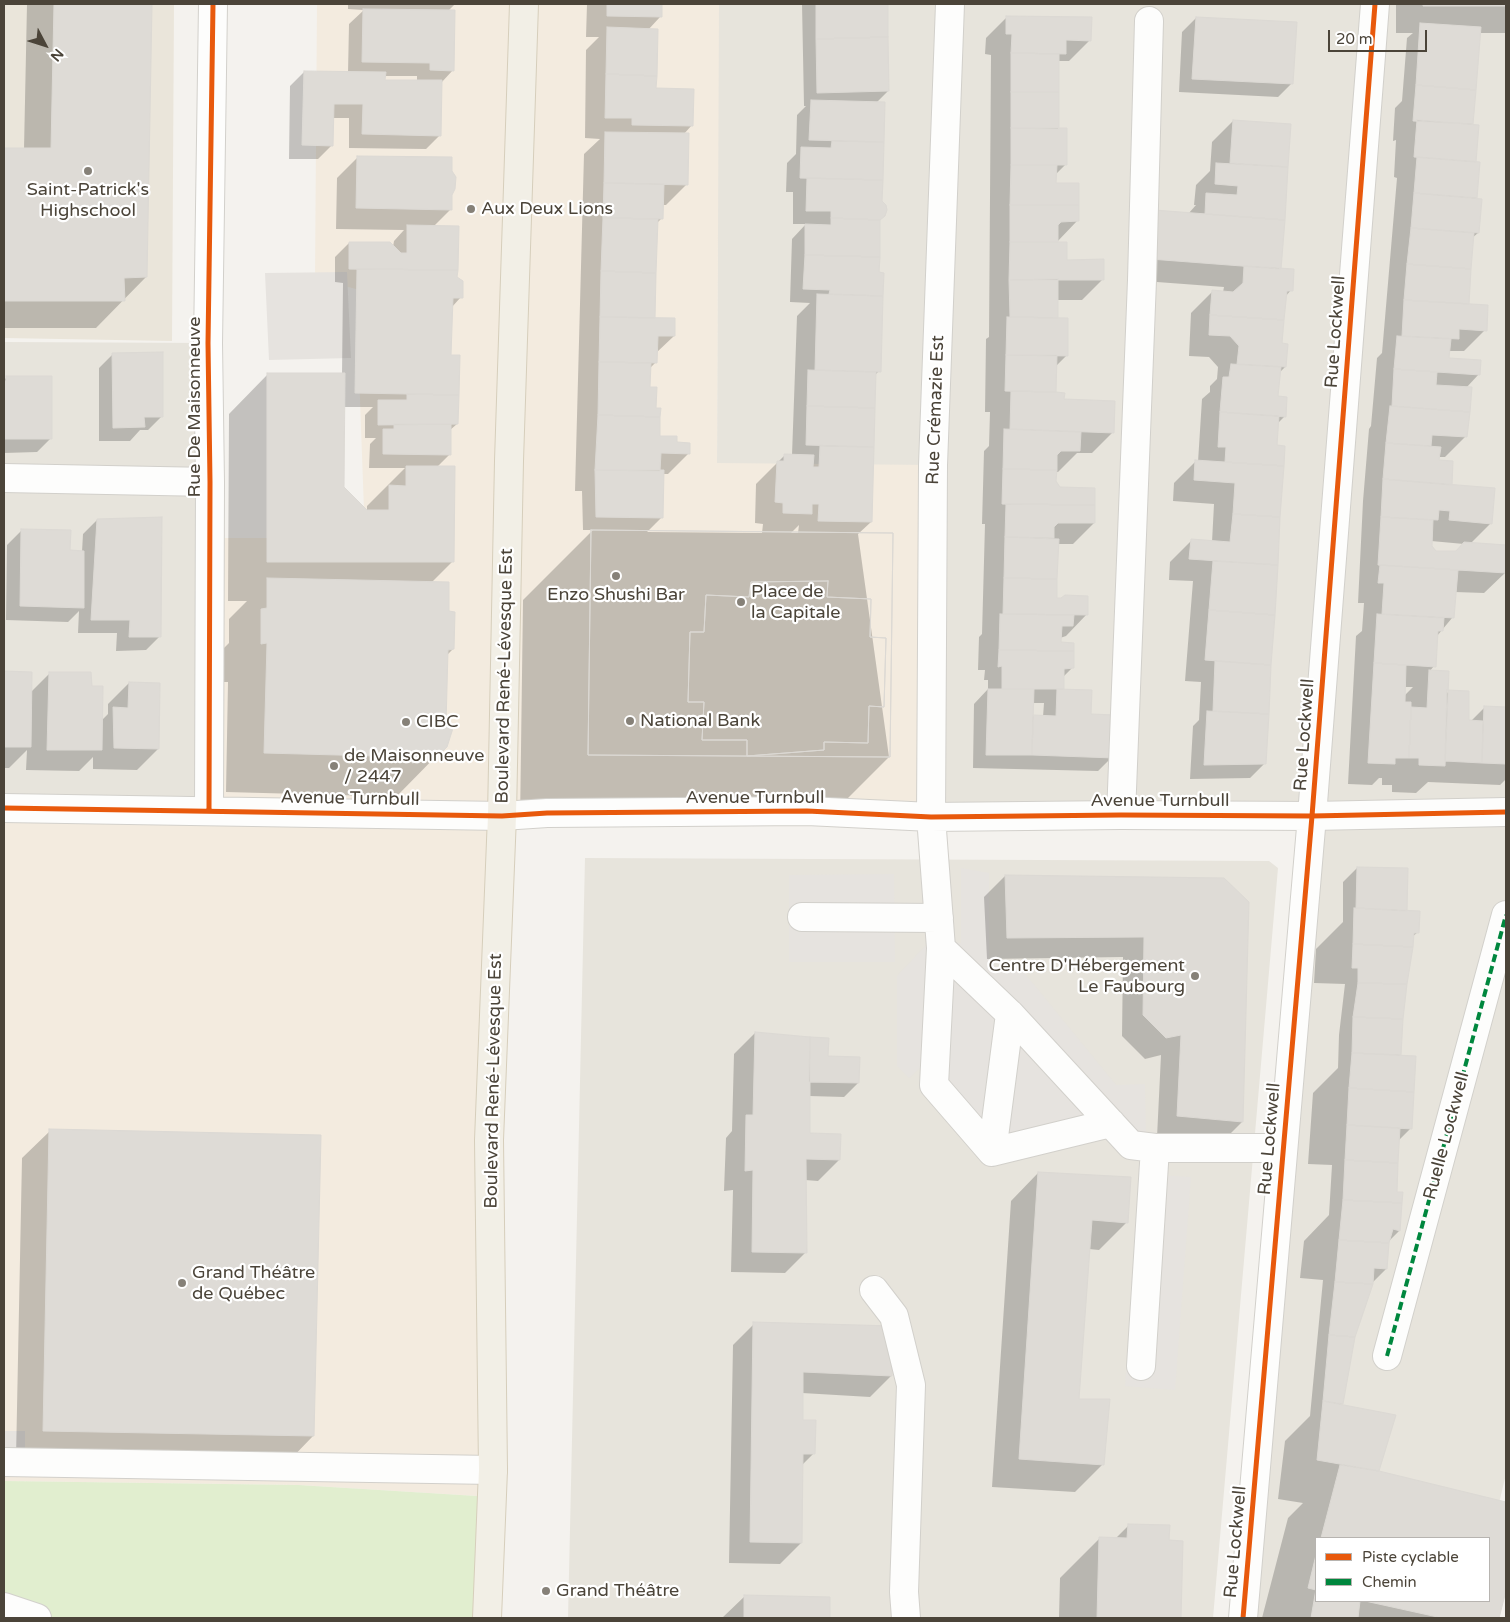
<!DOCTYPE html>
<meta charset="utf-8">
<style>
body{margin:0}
#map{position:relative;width:1510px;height:1622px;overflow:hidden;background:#f4f2ee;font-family:"Varela Round",sans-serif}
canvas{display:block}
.frame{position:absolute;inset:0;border:5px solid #4b4439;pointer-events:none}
.legend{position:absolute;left:1315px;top:1537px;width:175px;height:65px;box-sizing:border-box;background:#fff;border:1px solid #b7b4b0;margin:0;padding:6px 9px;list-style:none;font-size:15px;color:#4b4439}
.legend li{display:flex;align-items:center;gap:10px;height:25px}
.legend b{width:25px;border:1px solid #b7b4b0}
.north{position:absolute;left:20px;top:20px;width:50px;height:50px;-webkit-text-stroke:4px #fff;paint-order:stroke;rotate:130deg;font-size:14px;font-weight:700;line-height:20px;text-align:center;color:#4b4439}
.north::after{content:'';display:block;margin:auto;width:18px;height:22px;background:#4b4439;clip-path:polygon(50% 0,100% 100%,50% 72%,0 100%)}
.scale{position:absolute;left:1328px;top:30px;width:99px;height:22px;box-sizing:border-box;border:2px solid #4b4439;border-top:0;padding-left:6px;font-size:15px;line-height:18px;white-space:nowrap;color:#4b4439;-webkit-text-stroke:4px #fff;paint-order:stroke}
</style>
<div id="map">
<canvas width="1510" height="1622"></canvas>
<div class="frame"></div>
<ul class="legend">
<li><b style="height:6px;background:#e8590c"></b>Piste cyclable</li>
<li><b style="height:6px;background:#00873e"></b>Chemin</li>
</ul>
<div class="north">N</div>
<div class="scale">20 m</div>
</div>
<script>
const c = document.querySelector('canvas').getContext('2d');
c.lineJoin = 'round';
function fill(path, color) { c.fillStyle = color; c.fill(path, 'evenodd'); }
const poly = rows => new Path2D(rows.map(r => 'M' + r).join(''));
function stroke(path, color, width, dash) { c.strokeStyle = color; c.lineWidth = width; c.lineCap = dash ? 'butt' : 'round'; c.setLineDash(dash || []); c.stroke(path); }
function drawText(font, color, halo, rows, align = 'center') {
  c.font = font + ' "Varela Round",sans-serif'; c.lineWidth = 4.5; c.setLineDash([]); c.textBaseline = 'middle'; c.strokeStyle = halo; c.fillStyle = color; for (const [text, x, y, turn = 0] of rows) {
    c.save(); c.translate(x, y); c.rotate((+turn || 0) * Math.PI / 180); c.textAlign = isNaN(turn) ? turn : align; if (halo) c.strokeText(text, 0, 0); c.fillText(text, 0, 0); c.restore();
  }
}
fill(poly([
 [718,4,1506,4,1506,1474,1489,1545,1489,1538,1316,1538,1316,1601,1475,1601,1471,1618,1243,1618,1312,816,931,817,717,464],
 [4,342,208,343,209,811,4,808],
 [585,858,1269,861,1278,868,1213,1618,568,1618]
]), '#e7e4dc');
fill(poly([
 [317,4,719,4,717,463,933,465,931,817,502,816,493,1497,298,1485,4,1481,4,808,209,811,209,538,365,538,356,289,315,279]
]), '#f3ebdf');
fill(poly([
 [4,4,174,4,172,341,4,338]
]), '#eae5da');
fill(poly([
 [4,1481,298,1485,493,1497,487,1618,4,1618]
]), '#e1eecf');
fill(poly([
 [347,272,351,358,269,360,265,273],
 [961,868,989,873,989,969,1022,970,1116,1085,1145,1084,1146,1133,1031,1151,926,1096,920,1068,909,1078,897,1066,897,976,930,941,961,943],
 [894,874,895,962,789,962,789,875],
 [1142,1174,1191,1177,1175,1390,1125,1386],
 [4,1431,25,1431,25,1450,4,1450]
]), '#e6e3df');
fill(poly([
 [27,4,151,4,146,277,96,328,4,328,4,149,24,149],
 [348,4,455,4,448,11,453,70,441,83,440,135,426,149,349,148,349,118,332,118,332,145,318,159,289,159,290,86,304,72,348,73,349,24,364,10,348,9],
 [384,76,417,76,417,81,384,81],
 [587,4,660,4,660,17,648,30,655,90,692,125,683,135,687,184,666,205,662,205,661,219,657,223,654,319,674,336,656,353,656,362,650,368,649,388,655,409,658,437,676,444,689,453,668,474,663,474,662,517,647,532,762,533,763,524,755,523,756,484,785,455,792,455,797,316,810,303,790,302,792,239,806,224,793,224,793,192,786,192,787,163,796,154,797,115,806,106,804,106,802,4,887,4,888,91,876,103,884,103,878,274,883,274,879,371,875,375,871,522,858,534,889,757,820,826,699,825,731,793,706,795,676,825,520,823,523,600,593,530,583,530,582,491,575,491,584,154,600,139,585,138,586,50,599,37,586,37],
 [799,525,798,533,791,533],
 [1396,4,1506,4,1506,33,1479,33,1472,125,1475,163,1479,163,1476,199,1478,233,1472,238,1468,305,1485,330,1464,351,1449,351,1448,359,1479,374,1466,388,1468,411,1466,436,1445,457,1438,457,1438,462,1450,486,1491,523,1470,544,1506,546,1506,572,1484,593,1455,592,1452,618,1437,636,1434,666,1429,672,1447,692,1467,722,1470,722,1485,707,1506,708,1506,779,1500,785,1428,782,1416,793,1392,792,1392,785,1382,785,1382,778,1379,778,1372,785,1348,784,1356,636,1362,631,1364,603,1358,603,1363,501,1369,429,1371,426,1377,358,1382,353,1397,178,1394,177,1396,140,1393,141,1395,108,1402,101,1407,38,1413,33,1396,33],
 [1431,541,1464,544,1456,552,1436,552,1430,547],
 [1404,687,1413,687,1403,697],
 [1007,17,1090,40,1069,61,1058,61,1058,130,1066,164,1055,175,1055,185,1077,221,1056,243,1066,261,1103,279,1082,300,1057,300,1057,319,1067,355,1055,367,1055,393,1113,432,1092,453,1077,453,1058,472,1055,472,1054,481,1094,523,1073,544,1057,544,1056,600,1087,614,1066,636,1060,638,1060,643,1072,668,1063,677,1063,690,1089,716,1112,757,1098,771,973,768,974,704,988,689,988,680,984,680,985,670,978,670,979,637,982,634,985,524,982,524,984,451,989,446,990,412,985,412,986,339,989,337,991,55,985,54,986,38],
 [1032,703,1044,703,1043,717,1032,716],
 [1196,18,1292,83,1278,97,1179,92,1182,32],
 [1233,121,1290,125,1279,270,1291,290,1285,297,1280,344,1285,367,1279,373,1277,398,1285,416,1277,424,1275,446,1284,447,1264,764,1250,778,1190,779,1193,726,1199,720,1201,682,1185,681,1193,581,1169,580,1170,562,1191,541,1212,542,1214,504,1173,501,1174,483,1195,462,1198,462,1202,399,1210,392,1210,386,1217,379,1218,367,1209,357,1189,356,1191,313,1212,292,1223,292,1224,287,1130,280,1196,205,1194,205,1196,185,1210,171,1212,142],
 [358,157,451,194,451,209,433,227,456,278,461,297,451,308,450,356,457,424,450,430,450,454,437,467,453,561,431,583,448,612,453,649,447,655,445,726,446,746,395,798,373,801,374,796,226,792,228,682,222,682,223,649,229,643,229,619,247,601,228,601,229,414,268,374,342,374,343,283,335,282,335,257,349,243,393,247,394,241,404,230,336,229,337,178],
 [343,407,373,407,365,415,365,438,376,438,370,444,369,468,405,468,367,506,367,511,343,487],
 [113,354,162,416,148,430,140,430,130,441,99,441,99,368],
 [7,377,51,438,37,452,4,453,4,380],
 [97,520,160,636,146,650,116,651,117,633,78,633,79,611,68,622,6,620,7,545,21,531,69,552,82,552,83,534],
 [4,673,31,673,31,692,50,673,91,687,101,721,108,714,108,704,129,683,158,749,137,770,93,769,93,757,79,771,26,770,27,750,9,768,4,768],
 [1357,868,1405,910,1418,932,1412,937,1402,1019,1400,1055,1399,1057,1410,1129,1398,1141,1395,1193,1401,1203,1399,1231,1388,1242,1386,1269,1372,1283,1354,1337,1342,1403,1340,1405,1394,1416,1377,1472,1506,1503,1506,1585,1498,1618,1262,1618,1288,1518,1303,1503,1278,1499,1285,1441,1310,1416,1323,1280,1300,1278,1304,1241,1329,1215,1332,1165,1308,1164,1313,1093,1338,1068,1339,1035,1345,984,1314,983,1316,949,1343,922,1343,882],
 [1316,1538,1489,1538,1489,1601,1316,1601],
 [1005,876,1224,879,1242,1122,1221,1143,1157,1137,1161,1055,1145,1059,1122,1036,1123,957,987,959,984,897],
 [755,1033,827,1057,858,1083,844,1097,809,1096,809,1134,839,1160,818,1181,805,1180,806,1252,785,1273,731,1272,733,1190,724,1191,726,1138,732,1131,734,1054],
 [50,1131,313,1436,286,1464,16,1458,22,1158],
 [1038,1173,1127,1222,1099,1250,1089,1249,1078,1400,1103,1464,1075,1492,992,1487,1011,1201],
 [754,1324,891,1376,870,1397,802,1393,802,1421,814,1453,802,1465,801,1543,780,1564,729,1563,733,1345],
 [1128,1526,1168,1541,1181,1542,1179,1618,1059,1618,1060,1578,1100,1538,1115,1539],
 [745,1596,829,1598,829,1618,722,1618]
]), '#0003');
const building = poly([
 [54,4,152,4,147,277,124,278,125,301,4,301,4,148,51,148,54,4],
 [607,4,662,4,662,17,607,16,607,4],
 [816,4,888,4,888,37,816,39,816,4],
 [1423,4,1506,4,1506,6,1423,6,1423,4],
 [363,9,455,10,454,71,430,70,430,63,362,62,363,9],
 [1006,16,1092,17,1091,41,1066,40,1066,54,1011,53,1012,34,1006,34,1006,16],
 [1196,17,1297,22,1293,84,1192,79,1196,17],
 [1420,23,1481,27,1476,90,1416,85,1420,23],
 [607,27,658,29,657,76,606,74,607,27],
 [888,37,889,91,817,93,816,39,888,37],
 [1011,53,1059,54,1059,92,1011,92,1011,53],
 [304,71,386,72,385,80,442,80,441,136,362,134,363,104,334,104,333,146,302,145,304,71],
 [606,74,657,76,656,88,694,89,693,126,632,125,632,118,605,118,606,74],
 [1416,85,1476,90,1473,124,1413,121,1416,85],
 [1011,92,1059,92,1059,129,1011,128,1011,92],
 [811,100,885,102,884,142,809,140,811,100],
 [1233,120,1291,124,1288,167,1230,163,1233,120],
 [1417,120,1479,125,1476,162,1414,157,1417,120],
 [1011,128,1067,128,1067,165,1011,165,1011,128],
 [605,132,689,133,688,185,604,183,605,132],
 [832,141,884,142,883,180,800,178,801,147,831,148,832,141],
 [357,156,452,157,452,171,456,177,455,189,452,195,452,210,356,208,357,156],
 [1417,157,1480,162,1477,198,1414,193,1417,157],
 [1216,163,1288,167,1285,220,1205,214,1206,193,1237,195,1238,186,1215,184,1216,163],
 [1011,165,1057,165,1056,183,1079,183,1079,205,1010,205,1011,165],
 [807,178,883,180,882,201,886,205,887,210,885,216,880,220,831,218,831,211,806,211,807,178],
 [604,183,664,184,663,219,603,218,604,183],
 [1414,193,1482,199,1479,233,1411,228,1414,193],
 [1010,205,1079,205,1079,221,1061,222,1058,225,1058,242,1010,242,1010,205],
 [1154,210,1285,220,1281,269,1150,259,1154,210],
 [603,218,658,219,656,273,601,271,603,218],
 [831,218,880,220,880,257,805,255,805,224,831,225,831,218],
 [407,225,459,226,458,270,349,269,349,242,390,242,401,253,407,253,407,225],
 [1411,228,1474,233,1471,269,1407,264,1411,228],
 [1010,242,1067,242,1067,260,1104,259,1104,280,1009,280,1010,242],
 [805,255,880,257,879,272,884,273,883,296,829,294,830,290,803,289,805,255],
 [1407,264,1471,269,1469,304,1404,300,1407,264],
 [1244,266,1294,269,1293,291,1287,291,1284,320,1210,315,1212,290,1233,292,1243,283,1244,266],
 [357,269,458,270,457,277,463,281,463,298,453,298,451,355,460,355,459,395,355,393,357,269],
 [601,271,656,273,655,318,600,317,601,271],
 [1058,279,1058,318,1010,317,1009,280,1058,279],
 [817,294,883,296,881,372,815,370,817,294],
 [1404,300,1488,305,1487,331,1459,329,1459,339,1402,336,1404,300],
 [1210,315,1284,320,1282,343,1288,344,1286,367,1237,364,1239,346,1230,336,1209,335,1210,315],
 [600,317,675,318,675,336,658,336,657,363,599,362,600,317],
 [1007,317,1068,318,1068,356,1006,355,1007,317],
 [1397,336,1451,339,1449,358,1481,360,1480,375,1394,369,1397,336],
 [163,352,163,417,144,417,145,427,113,428,112,353,163,352],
 [1006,355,1057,355,1056,392,1005,391,1006,355],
 [599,362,651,363,650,387,657,387,656,408,661,408,660,417,598,415,599,362],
 [1231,364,1281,367,1278,396,1287,397,1286,417,1220,412,1223,377,1229,377,1231,364],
 [1394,369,1437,372,1436,385,1472,387,1470,412,1392,406,1394,369],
 [808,370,876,372,875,408,807,406,808,370],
 [267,373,345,373,344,487,367,510,389,510,389,485,406,486,406,466,455,466,454,562,267,562,267,373],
 [6,376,52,376,52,439,4,439,4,381,6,381,6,376],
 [1011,391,1056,392,1065,393,1064,399,1115,401,1114,433,1010,429,1011,391],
 [407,394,459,395,458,424,378,425,378,400,407,400,407,394],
 [807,406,875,408,874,447,806,445,807,406],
 [1390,406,1470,412,1467,437,1432,435,1431,446,1386,443,1390,406],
 [1220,412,1279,416,1277,445,1285,446,1284,466,1225,462,1226,447,1218,447,1220,412],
 [598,415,660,417,660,436,677,436,677,442,690,443,690,454,661,453,660,471,595,470,598,415],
 [394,424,451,424,451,455,383,454,383,429,394,429,394,424],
 [1004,429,1081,432,1080,451,1061,451,1057,455,1057,470,1003,469,1004,429],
 [1386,443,1441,447,1439,460,1453,461,1452,485,1383,479,1386,443],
 [820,446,874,447,872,522,818,521,819,504,812,504,812,514,783,513,783,503,775,502,777,461,784,461,784,454,814,455,813,467,819,467,820,446],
 [1195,460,1284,466,1280,517,1233,514,1235,483,1194,480,1195,460],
 [1003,469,1057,470,1056,481,1060,487,1095,488,1095,505,1002,504,1003,469],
 [595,470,664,470,663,518,596,517,595,470],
 [1383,479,1495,488,1492,524,1449,520,1450,511,1439,510,1438,520,1381,517,1383,479],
 [1006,504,1095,505,1095,523,1058,523,1054,527,1054,538,1005,537,1006,504],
 [1233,514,1280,517,1278,565,1189,559,1191,539,1230,542,1233,514],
 [162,517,161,637,129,637,130,620,91,620,97,519,162,517],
 [1381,517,1433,520,1432,546,1436,551,1456,551,1464,542,1506,545,1506,573,1378,565,1381,517],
 [21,529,71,530,70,550,84,551,84,608,20,606,21,529],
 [591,530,893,533,890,757,588,755,591,530],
 [828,581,827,597,871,599,870,637,886,638,884,707,869,706,868,743,824,742,824,750,747,756,747,740,702,740,704,702,688,702,690,632,704,632,706,595,749,597,751,582,828,581],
 [591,530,893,533,890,757,588,755,591,530],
 [1005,537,1059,539,1057,579,1004,578,1005,537],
 [1213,561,1278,565,1275,615,1209,610,1213,561],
 [1380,565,1458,570,1454,618,1382,614,1384,583,1378,583,1380,565],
 [267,578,449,582,449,611,455,612,454,649,448,650,446,724,454,725,447,747,435,759,412,763,412,757,264,753,267,643,261,644,261,609,267,608,267,578],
 [1004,578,1057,579,1057,598,1061,598,1065,595,1088,596,1088,615,1003,614,1004,578],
 [828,581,827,597,871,599,870,637,886,638,884,707,869,706,868,743,824,742,824,750,747,756,747,740,702,740,704,702,688,702,690,632,704,632,706,595,749,597,751,582,828,581],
 [1209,610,1275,615,1271,665,1205,660,1209,610],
 [1000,614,1074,615,1073,626,1062,626,1061,642,1074,643,1074,651,999,650,1000,614],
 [1377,614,1444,618,1443,631,1438,631,1436,667,1374,663,1377,614],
 [999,650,1074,651,1074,668,1064,669,1064,689,1002,689,1002,666,998,667,999,650],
 [1215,661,1271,665,1269,714,1213,711,1215,661],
 [1374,663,1406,665,1405,702,1411,702,1411,707,1409,758,1395,758,1395,764,1368,763,1374,663],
 [1429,670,1449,671,1445,766,1419,765,1419,758,1409,758,1411,707,1427,708,1429,670],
 [4,671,32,672,31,747,4,747,4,671],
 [49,672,91,672,92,686,103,686,102,750,47,750,49,672],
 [129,682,160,683,159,749,114,748,113,707,128,708,129,682],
 [988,689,1034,689,1032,755,986,755,988,689],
 [1057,689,1092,690,1091,714,1115,715,1114,758,1032,755,1033,715,1056,716,1057,689],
 [1447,690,1469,691,1469,720,1483,721,1482,763,1445,761,1447,690],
 [1484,706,1506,707,1506,764,1482,763,1484,706],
 [1207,711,1269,714,1266,764,1204,765,1207,711],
 [1357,867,1408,868,1407,911,1356,908,1357,867],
 [1005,875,1224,878,1249,902,1243,1122,1177,1116,1181,1035,1166,1038,1143,1015,1144,937,1007,938,1005,875],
 [1354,908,1420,911,1419,933,1414,933,1413,947,1353,944,1354,908],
 [1353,944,1413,947,1407,984,1358,983,1358,968,1352,968,1353,944],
 [1358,983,1407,984,1403,1019,1353,1017,1358,983],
 [1353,1017,1403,1019,1401,1055,1352,1053,1353,1017],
 [755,1032,810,1037,810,1133,841,1134,840,1160,806,1159,807,1253,752,1252,753,1170,745,1171,746,1115,753,1115,755,1032],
 [810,1037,829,1038,828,1056,860,1057,859,1083,809,1082,810,1037],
 [1352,1053,1416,1056,1414,1092,1349,1088,1352,1053],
 [1349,1088,1414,1092,1412,1129,1347,1125,1349,1088],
 [1347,1125,1400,1128,1398,1163,1345,1160,1347,1125],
 [49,1129,321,1135,314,1436,43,1431,49,1129],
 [1345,1160,1398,1163,1397,1192,1403,1192,1402,1203,1343,1200,1345,1160],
 [1038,1172,1131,1177,1128,1223,1092,1220,1079,1399,1110,1399,1104,1465,1019,1459,1038,1172],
 [1343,1200,1402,1203,1400,1231,1393,1229,1389,1243,1339,1240,1343,1200],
 [1339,1240,1389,1243,1387,1269,1374,1268,1373,1284,1335,1282,1339,1240],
 [1335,1282,1373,1284,1355,1337,1329,1335,1335,1282],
 [753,1322,893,1326,892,1376,803,1372,803,1420,816,1420,815,1454,803,1454,802,1543,750,1542,753,1322],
 [1329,1335,1355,1337,1343,1404,1323,1401,1329,1335],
 [1323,1401,1396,1415,1379,1471,1317,1460,1323,1401],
 [1340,1465,1379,1471,1506,1502,1506,1591,1499,1618,1442,1618,1365,1601,1489,1601,1489,1538,1321,1538,1340,1465],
 [1128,1524,1170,1525,1169,1540,1183,1541,1181,1618,1097,1618,1099,1537,1127,1538,1128,1524],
 [1316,1555,1316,1590,1308,1588,1316,1555],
 [1316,1589,1316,1601,1360,1601,1358,1618,1311,1618,1316,1589],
 [744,1595,830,1597,830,1618,744,1618,744,1595]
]);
fill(building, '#dedbd6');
stroke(building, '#dcd9d4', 1);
const minor = poly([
 [950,4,933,465,931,817,941,948,1010,1014,1131,1145,1155,1148,1283,1148],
 [4,478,210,482],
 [4,808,502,816,547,813,807,811,931,817,1121,815,1312,816,1506,812],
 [209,811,210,482,208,343,213,4],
 [1121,815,1142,280,1149,21],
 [802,917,939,918],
 [941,948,934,1085,992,1152,1111,1123],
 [992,1152,1010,1014],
 [874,1290,894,1316,911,1385,904,1592,906,1618],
 [1387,1356,1506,915],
 [1141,1366,1155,1148],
 [4,1462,493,1470],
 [4,1607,37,1618],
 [1243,1618,1312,816,1375,4]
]);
const major = poly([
 [487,1618,493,1470,489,1140,502,816,509,461,524,4]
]);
stroke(minor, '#d2d0cb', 30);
stroke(major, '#d6cebb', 30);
stroke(minor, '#fdfdfc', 28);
stroke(major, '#f2efe6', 28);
stroke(poly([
 [1387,1356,1506,915]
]), '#00873e', 4, [8, 4]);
stroke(poly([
 [4,808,502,816,547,813,807,811,931,817,1121,815,1312,816,1506,812],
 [209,811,210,482,208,343,213,4],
 [1243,1618,1312,816,1375,4]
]), '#e8590c', 5);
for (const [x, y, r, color] of [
 [88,171,5,"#868178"],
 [471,209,5,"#868178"],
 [616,576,5,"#868178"],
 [741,602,5,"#868178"],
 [630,721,5,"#868178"],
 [406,722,5,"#868178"],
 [334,766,5,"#868178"],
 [1195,976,5,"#868178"],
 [182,1283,5,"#868178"],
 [546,1591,5,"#868178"]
]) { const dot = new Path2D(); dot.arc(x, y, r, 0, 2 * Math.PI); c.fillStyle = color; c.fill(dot); stroke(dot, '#fff', 2); }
drawText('18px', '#4b4439', '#fff', [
 ["Saint-Patrick's",88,190,"center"],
 ["Highschool",88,211,"center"],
 ["Aux Deux Lions",481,209],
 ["Place de",751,592],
 ["la Capitale",751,613],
 ["Enzo Shushi Bar",616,595,"center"],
 ["National Bank",640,721],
 ["CIBC",416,722],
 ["de Maisonneuve",344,756],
 ["/ 2447",344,777],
 ["Centre D'Hébergement",1185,966,"right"],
 ["Le Faubourg",1185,987,"right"],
 ["Grand Théâtre",192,1273],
 ["de Québec",192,1294],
 ["Grand Théâtre",556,1591]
], 'left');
drawText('18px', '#4b4439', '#fff', [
 ["Rue Lockwell",1336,332,-86],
 ["Rue De Maisonneuve",195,407,-90],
 ["Rue Crémazie Est",936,410,-88],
 ["Boulevard René-Lévesque Est",505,676,-89],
 ["Rue Lockwell",1305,735,-86],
 ["Avenue Turnbull",755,798],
 ["Avenue Turnbull",350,799,1],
 ["Avenue Turnbull",1160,801],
 ["Boulevard René-Lévesque Est",494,1081,-89],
 ["Ruelle Lockwell",1447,1136,-75],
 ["Rue Lockwell",1270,1139,-85],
 ["Rue Lockwell",1236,1542,-85]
]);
</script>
